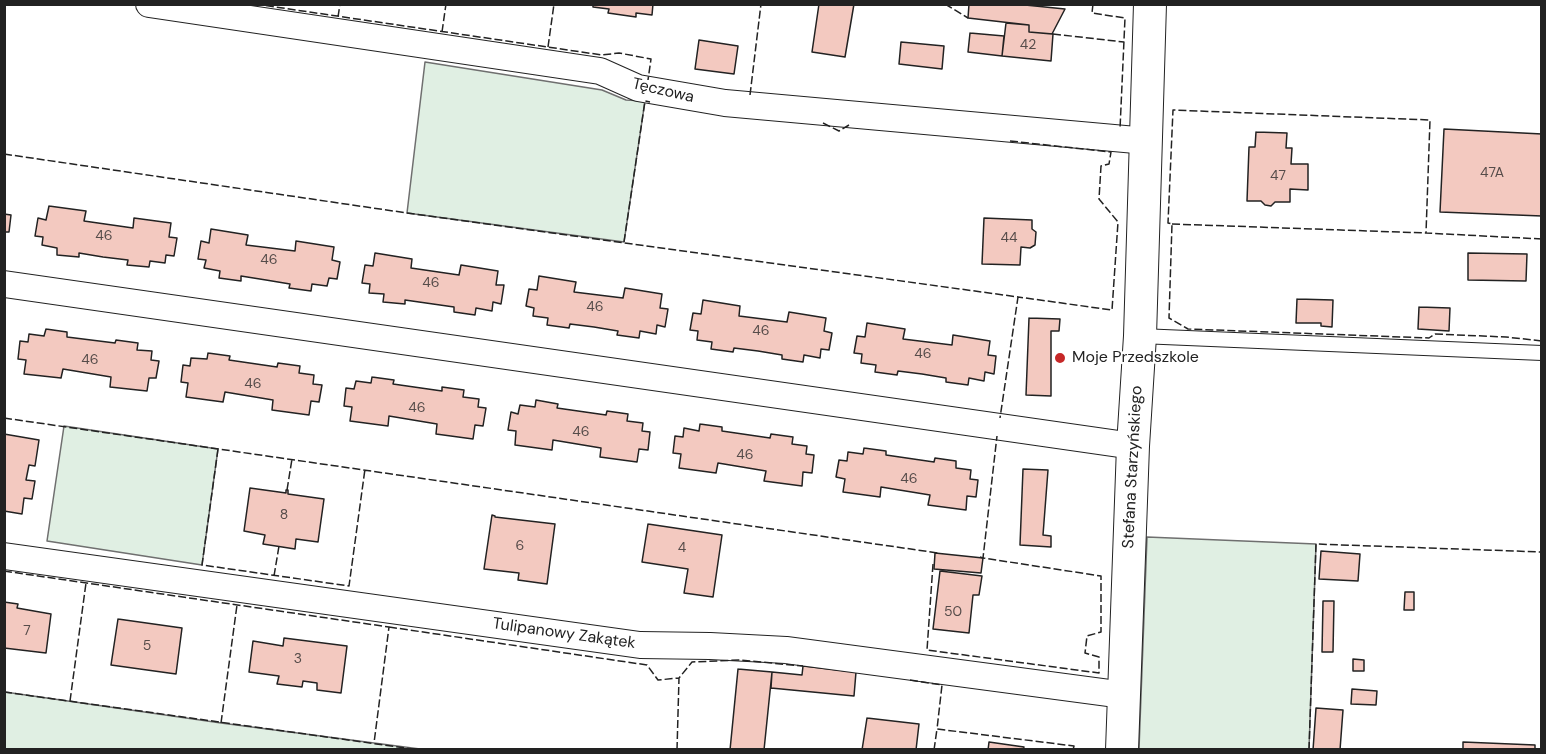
<!DOCTYPE html>
<meta charset="utf-8">
<style>
body{margin:0}
#map{position:relative;width:1546px;height:754px;overflow:hidden;background:#fff;font-family:"DM Sans",sans-serif}
canvas{display:block}
.frame{position:absolute;inset:0;border:6px solid #222;pointer-events:none}
</style>
<div id="map">
<canvas width="1546" height="754"></canvas>
<div class="frame"></div>
</div>
<script>
const c = document.querySelector('canvas').getContext('2d');
c.lineJoin = 'round';
function fill(path, color) { c.fillStyle = color; c.fill(path, 'evenodd'); }
const poly = rows => new Path2D(rows.map(r => 'M' + r).join(''));
function stroke(path, color, width, dash) { c.strokeStyle = color; c.lineWidth = width; c.lineCap = dash ? 'butt' : 'round'; c.setLineDash(dash || []); c.stroke(path); }
function drawText(font, color, halo, rows, align = 'center') {
  c.font = font + ' "DM Sans",sans-serif'; c.lineWidth = 4.5; c.setLineDash([]); c.textBaseline = 'middle'; c.strokeStyle = halo; c.fillStyle = color; for (const [text, x, y, turn = 0] of rows) {
    c.save(); c.translate(x, y); c.rotate((+turn || 0) * Math.PI / 180); c.textAlign = isNaN(turn) ? turn : align; if (halo) c.strokeText(text, 0, 0); c.fillText(text, 0, 0); c.restore();
  }
}
const green = poly([
 [425,62,602,90,626,100,645,101,624,242,407,213,425,62],
 [64,426,218,449,202,565,47,541,64,426],
 [1147,537,1316,544,1309,749,1139,749,1147,537],
 [5,692,221,723,420,749,5,749,5,692]
]);
fill(green, '#e0efe3');
stroke(green, '#6f6f6f', 1.5);
const building = poly([
 [593,4,653,4,652,15,636,13,636,17,608,13,609,9,593,7,593,4],
 [819,4,854,4,845,57,812,52,819,4],
 [969,4,1015,4,1065,9,1052,34,1029,32,1029,25,968,18,969,4],
 [1006,23,1029,25,1029,32,1053,34,1051,61,1002,56,1006,23],
 [970,33,1004,36,1002,56,968,52,970,33],
 [699,40,738,46,734,74,695,69,699,40],
 [901,42,944,46,942,69,899,64,901,42],
 [1444,129,1542,134,1542,216,1440,212,1444,129],
 [1256,132,1287,133,1286,148,1292,148,1291,164,1308,164,1308,190,1290,189,1290,202,1275,202,1271,206,1265,205,1261,201,1247,201,1249,147,1255,147,1256,132],
 [49,206,86,211,84,221,133,228,134,218,171,223,169,237,177,238,174,256,166,255,165,263,150,261,149,267,127,265,128,260,103,257,79,253,79,257,57,255,57,248,42,245,43,237,35,236,38,218,46,220,49,206],
 [4,214,11,215,9,232,4,232,4,214],
 [984,218,1032,220,1032,229,1036,232,1035,245,1030,248,1021,247,1020,265,982,264,984,218],
 [211,229,248,235,246,245,295,251,296,241,334,247,332,260,340,262,337,279,329,278,327,286,312,284,311,291,289,288,290,284,266,280,241,276,241,281,219,278,220,271,204,268,206,260,198,259,201,241,209,243,211,229],
 [375,253,412,259,411,268,459,275,461,265,498,271,496,285,504,285,501,304,493,302,492,311,476,308,475,315,454,312,454,307,405,300,405,304,383,302,384,294,369,293,370,284,362,283,365,265,373,266,375,253],
 [1468,253,1527,254,1526,281,1468,280,1468,253],
 [539,276,576,282,574,292,623,298,625,288,662,294,660,308,668,309,665,327,657,325,656,334,640,331,639,338,617,335,618,331,594,327,570,324,569,328,547,325,548,318,533,316,534,308,526,306,529,289,537,290,539,276],
 [1297,299,1333,300,1332,327,1321,326,1321,323,1296,323,1297,299],
 [703,300,740,306,739,316,787,322,789,312,826,318,824,331,832,333,829,350,821,349,820,358,804,355,803,362,782,359,782,355,758,351,734,348,733,352,711,349,712,342,697,340,698,331,690,330,693,313,701,314,703,300],
 [1419,307,1450,308,1449,331,1418,329,1419,307],
 [1029,318,1060,319,1059,331,1051,331,1051,396,1026,395,1029,318],
 [867,323,905,329,903,339,952,345,953,335,990,341,988,355,996,356,994,374,985,372,984,381,969,378,968,385,946,382,946,378,922,374,898,371,897,375,875,372,876,365,861,363,862,354,854,353,857,336,865,337,867,323],
 [46,329,67,332,67,337,115,343,116,340,138,343,137,350,152,351,151,360,159,361,156,378,149,378,147,391,110,387,111,377,63,369,61,378,24,374,26,360,18,359,20,341,28,342,29,334,44,336,46,329],
 [208,353,230,356,229,360,277,367,278,363,300,366,299,373,314,375,313,384,322,385,319,402,311,401,309,415,272,410,273,400,225,392,223,402,186,397,188,383,181,382,183,365,190,366,191,358,207,359,208,353],
 [372,377,394,380,393,384,442,391,442,387,464,390,463,397,479,399,478,407,486,408,483,426,475,425,473,439,436,434,437,424,389,416,388,426,350,421,352,407,344,406,346,388,354,389,356,381,371,383,372,377],
 [536,400,558,404,557,408,606,415,607,411,628,414,627,421,643,423,642,431,650,432,648,450,639,449,637,462,600,457,601,448,553,440,552,450,515,445,516,431,508,430,511,412,518,414,520,405,535,407,536,400],
 [700,424,722,427,722,431,770,438,771,434,793,437,792,444,807,446,806,454,814,455,812,473,803,472,802,486,764,481,766,471,718,463,716,473,679,468,681,454,673,453,675,436,683,437,684,428,699,431,700,424],
 [4,434,39,440,35,466,29,465,26,480,35,481,32,499,24,498,22,514,4,511,4,434],
 [864,448,886,451,886,455,934,462,935,458,956,461,956,468,971,470,970,479,978,480,976,497,967,496,966,510,928,505,930,495,881,487,880,497,843,492,845,479,836,477,839,460,847,461,848,452,863,454,864,448],
 [1023,469,1048,470,1043,535,1051,536,1051,547,1020,545,1023,469],
 [250,488,286,493,286,490,288,490,288,494,324,499,318,542,296,539,295,549,263,544,265,535,244,531,250,488],
 [492,515,495,516,495,517,555,524,547,584,518,580,519,573,484,569,492,515],
 [648,524,722,535,713,597,684,593,688,569,642,562,648,524],
 [1321,551,1360,554,1358,581,1319,579,1321,551],
 [935,553,983,558,981,573,934,569,935,553],
 [940,571,982,576,979,595,973,595,969,633,933,629,940,571],
 [1405,592,1414,592,1414,610,1404,610,1405,592],
 [1323,601,1334,601,1333,652,1322,652,1323,601],
 [4,602,18,604,17,608,51,614,46,653,4,648,4,602],
 [118,619,182,628,176,674,111,665,118,619],
 [284,638,347,646,341,693,317,690,317,683,303,681,302,687,277,684,279,676,249,672,253,641,283,646,284,638],
 [1353,659,1364,660,1364,671,1353,671,1353,659],
 [803,666,856,672,854,696,771,688,772,672,802,675,803,666],
 [738,669,772,672,764,750,730,750,738,669],
 [1352,689,1377,691,1376,705,1351,704,1352,689],
 [1316,708,1343,710,1340,750,1313,750,1316,708],
 [867,718,919,724,916,750,862,750,867,718],
 [989,742,1024,747,1023,750,988,750,989,742],
 [1463,742,1535,745,1535,750,1463,750,1463,742]
]);
fill(building, '#f3c9c0');
stroke(building, '#222', 1.5);
const service = poly([
 [1140,336,1542,353]
]);
const minor = poly([
 [149,4,600,71,638,88,725,103,1147,141],
 [4,284,1133,446],
 [4,556,640,645,710,646,786,650,1124,695]
]);
const tertiary = poly([
 [1122,750,1133,446,1140,336,1150,4]
]);
stroke(service, '#222', 16);
stroke(minor, '#222', 28);
stroke(tertiary, '#222', 34);
stroke(service, '#fff', 14);
stroke(minor, '#fff', 26);
stroke(tertiary, '#fff', 32);
stroke(poly([
 [255,4,602,55,619,53,651,59,648,80],
 [945,4,968,18],
 [1093,4,1092,13,1125,18,1120,129],
 [338,17,340,4],
 [442,32,446,4],
 [1053,34,1124,42],
 [548,47,554,4],
 [750,95,761,4],
 [823,123,839,131,849,125],
 [1010,141,1111,152,1109,164,1101,166,1099,199,1118,222,1112,310,1018,297],
 [4,154,407,213,1018,297,1000,418],
 [1172,224,1426,233],
 [1542,239,1426,233,1430,120,1173,110,1168,223,1172,224,1169,318,1188,329,1429,338,1435,334,1506,337,1542,341],
 [624,242,645,101,650,102],
 [4,418,938,553],
 [218,449,202,565,349,586,365,469],
 [287,490,292,459],
 [980,557,983,558,997,436],
 [933,564,927,650,1099,673,1099,657,1085,653,1087,636,1101,632,1101,576,983,558],
 [4,571,389,627,374,743],
 [274,576,279,546],
 [389,627,647,665,658,680,679,678],
 [910,680,942,685,937,729,1074,746,1073,750],
 [4,692,420,750],
 [70,701,86,583],
 [221,723,237,605],
 [677,750,679,678,692,662,739,660,803,666],
 [934,750,937,729],
 [1309,750,1316,544,1542,552]
]), '#222', 1.5, [8, 3]);
for (const [x, y, r, color] of [
 [1060,358,6,"#c62828"]
]) { const dot = new Path2D(); dot.arc(x, y, r, 0, 2 * Math.PI); c.fillStyle = color; c.fill(dot); stroke(dot, '#fff', 2); }
drawText('14px', '#564c4a', null, [
 ["42",1028,45],
 ["47A",1492,173],
 ["47",1278,176],
 ["46",104,236],
 ["44",1009,238],
 ["46",269,260],
 ["46",431,283],
 ["46",595,307],
 ["46",761,331],
 ["46",923,354],
 ["46",90,360],
 ["46",253,384],
 ["46",417,408],
 ["46",581,432],
 ["46",745,455],
 ["46",909,479],
 ["8",284,515],
 ["6",520,546],
 ["4",682,548],
 ["50",953,612],
 ["7",27,631],
 ["5",147,646],
 ["3",298,659]
]);
drawText('16px', '#222', '#fff', [
 ["Tęczowa",663,91,13],
 ["Stefana Starzyńskiego",1133,467,-87],
 ["Tulipanowy Zakątek",564,634,8]
]);
drawText('16px', '#222', '#fff', [
 ["Moje Przedszkole",1072,358]
], 'left');
</script>
